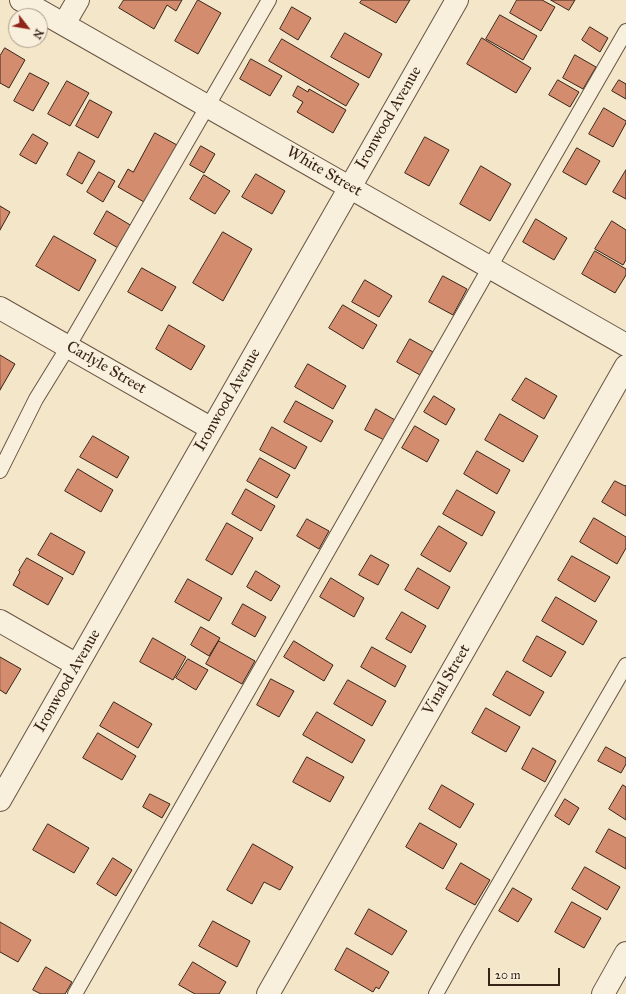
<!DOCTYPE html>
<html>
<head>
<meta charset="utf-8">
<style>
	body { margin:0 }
	#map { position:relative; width:626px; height:994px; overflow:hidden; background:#f4e6c9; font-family:"IM FELL Great Primer",serif }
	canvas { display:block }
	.north { position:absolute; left:8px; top:8px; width:40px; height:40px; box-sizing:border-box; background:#f8efdc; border:1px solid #ab9e8d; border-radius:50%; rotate:121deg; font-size:11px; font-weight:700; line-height:16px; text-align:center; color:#382416 }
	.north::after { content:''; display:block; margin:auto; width:14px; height:18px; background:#8f2418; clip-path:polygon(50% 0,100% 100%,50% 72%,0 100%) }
	.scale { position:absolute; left:488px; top:968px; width:72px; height:18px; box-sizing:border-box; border:2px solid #382416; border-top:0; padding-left:5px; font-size:12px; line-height:14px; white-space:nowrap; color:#382416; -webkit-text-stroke:3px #f8efdc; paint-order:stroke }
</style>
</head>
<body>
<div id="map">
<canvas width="626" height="994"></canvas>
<div class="north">N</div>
<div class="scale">20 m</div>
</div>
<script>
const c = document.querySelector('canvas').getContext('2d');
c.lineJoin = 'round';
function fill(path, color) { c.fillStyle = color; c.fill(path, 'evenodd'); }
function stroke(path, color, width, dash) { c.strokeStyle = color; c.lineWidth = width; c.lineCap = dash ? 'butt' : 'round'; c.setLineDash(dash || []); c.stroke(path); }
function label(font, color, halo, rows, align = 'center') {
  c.font = font + ' "IM FELL Great Primer",serif'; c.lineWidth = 3; c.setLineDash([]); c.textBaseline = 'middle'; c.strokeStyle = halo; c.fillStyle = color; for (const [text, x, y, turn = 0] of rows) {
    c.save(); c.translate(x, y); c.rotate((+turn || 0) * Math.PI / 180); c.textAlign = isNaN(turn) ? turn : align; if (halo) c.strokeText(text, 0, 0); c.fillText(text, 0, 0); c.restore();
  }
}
const building = new Path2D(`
	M124 0H182L176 11 167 5 154 29 119 8Z
	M198 0 221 13 198 54 175 41Z
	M362 0H410L396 23 360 3Z
	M517 0H542L555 7 541 31 510 13Z
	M551 0H575L569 10Z
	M292 7 311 18 298 40 280 29Z
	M500 15 537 36 523 60 486 39Z
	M590 27 608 38 600 52 582 40Z
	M345 33 382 54 369 78 331 57Z
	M482 38 531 68 516 93 467 64Z
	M282 39 359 84 346 106 269 61Z
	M5 48 25 60 9 88 0 83V56Z
	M575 55 596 67 583 89 563 78Z
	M251 59 282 76 270 96 240 79Z
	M30 73 49 83 33 111 14 101Z
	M558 80 579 92 570 107 549 95Z
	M619 80 626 84V99L612 91Z
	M67 81 89 93 70 126 48 114Z
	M298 86 308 92 309 89 346 110 333 133 297 112 303 102 293 96Z
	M90 100 112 112 98 138 76 126Z
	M604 108 626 121V123L613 147 589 134Z
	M155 133 177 145 144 202 118 187 128 169 133 172Z
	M33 134 48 143 36 164 20 155Z
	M425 137 449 150 429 186 405 173Z
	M201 146 215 154 204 173 190 165Z
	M577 148 600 161 586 185 563 172Z
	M79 152 95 161 82 184 67 175Z
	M481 166 511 184 490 221 460 204Z
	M626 170V199L613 192Z
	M99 172 115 181 103 202 87 192Z
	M256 174 285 191 272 214 242 197Z
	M204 175 230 191 215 214 190 199Z
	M0 206 10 212 0 230Z
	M107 211 132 226 118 248 94 234Z
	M536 219 567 238 554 260 523 242Z
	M612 221 626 230V260L623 265 595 249Z
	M223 232 252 249 223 301 193 283Z
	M54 236 96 260 79 291 36 266Z
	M595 251 626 269V275L615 293 582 274Z
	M142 268 176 287 162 311 128 292Z
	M443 276 467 289 453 315 429 302Z
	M365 280 392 296 379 317 352 302Z
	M343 305 377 325 363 349 329 328Z
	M169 325 205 346 191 370 156 349Z
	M410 339 433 352 420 375 397 362Z
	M0 355 15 364 0 390Z
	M308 364 346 386 333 409 295 387Z
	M526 378 557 396 544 419 512 400Z
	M434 396 455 409 446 425 424 412Z
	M296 401 333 421 321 442 284 422Z
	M376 409 395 420 384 440 365 430Z
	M500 414 538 436 523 462 485 440Z
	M415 426 439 440 427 462 402 448Z
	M272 427 307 447 295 469 260 450Z
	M93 436 129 457 117 478 80 457Z
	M477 451 510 470 497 494 464 474Z
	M260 458 290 475 277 498 247 481Z
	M78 469 113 490 101 512 65 491Z
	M615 481 625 486 626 485V516L602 502Z
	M246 489 275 506 261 531 232 514Z
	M457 490 495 512 482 536 443 514Z
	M594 518 626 537V548L617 564 580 542Z
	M307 519 329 531 319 549 297 536Z
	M227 523 253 538 232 575 206 560Z
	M439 526 467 543 450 572 421 555Z
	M51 533 85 552 73 575 38 555Z
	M371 555 389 565 378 585 359 575Z
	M572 556 610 577 595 602 558 580Z
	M27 558 63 578 48 605 13 585 20 572 19 571Z
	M418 568 450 587 438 609 405 590Z
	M256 571 280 586 271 601 247 587Z
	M331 578 364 598 354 617 320 597Z
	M188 579 222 598 209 621 175 602Z
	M556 597 597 621 583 645 542 621Z
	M243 604 266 617 255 637 232 624Z
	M402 612 426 626 411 653 386 639Z
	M201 627 220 638 209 656 191 645Z
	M537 636 566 652 551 677 523 661Z
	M153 638 186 657 173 680 140 662Z
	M219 641 255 661 242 684 206 664Z
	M294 641 333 665 324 681 284 657Z
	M372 647 406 666 395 687 361 667Z
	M0 657 21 669 6 694 0 690Z
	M188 659 208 670 196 690 176 678Z
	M507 671 544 692 530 716 493 695Z
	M271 679 294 691 279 717 257 705Z
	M348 680 386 701 372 726 334 704Z
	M114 702 152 724 138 748 100 726Z
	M486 708 520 727 506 752 472 733Z
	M317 712 365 740 352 763 303 735Z
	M98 733 136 756 122 780 83 758Z
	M606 747 626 758V764L621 773 598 761Z
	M533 748 556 761 545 782 522 769Z
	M307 757 344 777 330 802 293 782Z
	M442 785 474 804 460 828 429 809Z
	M623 785 626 787V820L609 809Z
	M150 794 170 804 162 818 143 807Z
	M565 799 579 808 569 825 555 816Z
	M420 823 457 844 443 869 406 847Z
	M48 824 89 848 74 873 33 850Z
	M609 829 626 838V869L596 852Z
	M253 844 293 867 280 890 264 882 252 904 227 890Z
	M113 858 132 870 116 896 97 884Z
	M461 863 490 880 475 905 446 889Z
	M585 867 620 887 607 910 572 889Z
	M513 888 532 899 518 922 499 911Z
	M572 902 601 918 584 948 555 932Z
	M369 909 407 931 392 955 355 934Z
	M213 921 250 941 237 967 199 946Z
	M0 922 31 940 18 962 0 952Z
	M347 948 389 972 379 989 376 987 373 992 335 970Z
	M193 962 226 982 219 994H195L179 985Z
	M46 967 72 982 65 994H41L33 990Z`);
const service = new Path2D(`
	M0 471 36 399 68 347 269 0
	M75 994 490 267 626 31
	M436 994 465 942 626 665`);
const minor = new Path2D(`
	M21 0 626 345
	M64 24 78 0
	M0 308 212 429
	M0 621 77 665
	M0 800 457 0
	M268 994 626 366
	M603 994 626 953`);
const streetNames = [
	["Ironwood Avenue",389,118,-60],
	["White Street",324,172,30],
	["Carlyle Street",106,368,30],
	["Ironwood Avenue",228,400,-60],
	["Vinal Street",447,680,-60],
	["Ironwood Avenue",68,681,-60]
];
fill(building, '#d48c6f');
stroke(building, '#382416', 1);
stroke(service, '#675443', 16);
stroke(minor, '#675443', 24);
stroke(service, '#f8efdc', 14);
stroke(minor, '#f8efdc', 22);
label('16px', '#382416', '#f8efdc', streetNames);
</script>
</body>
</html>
